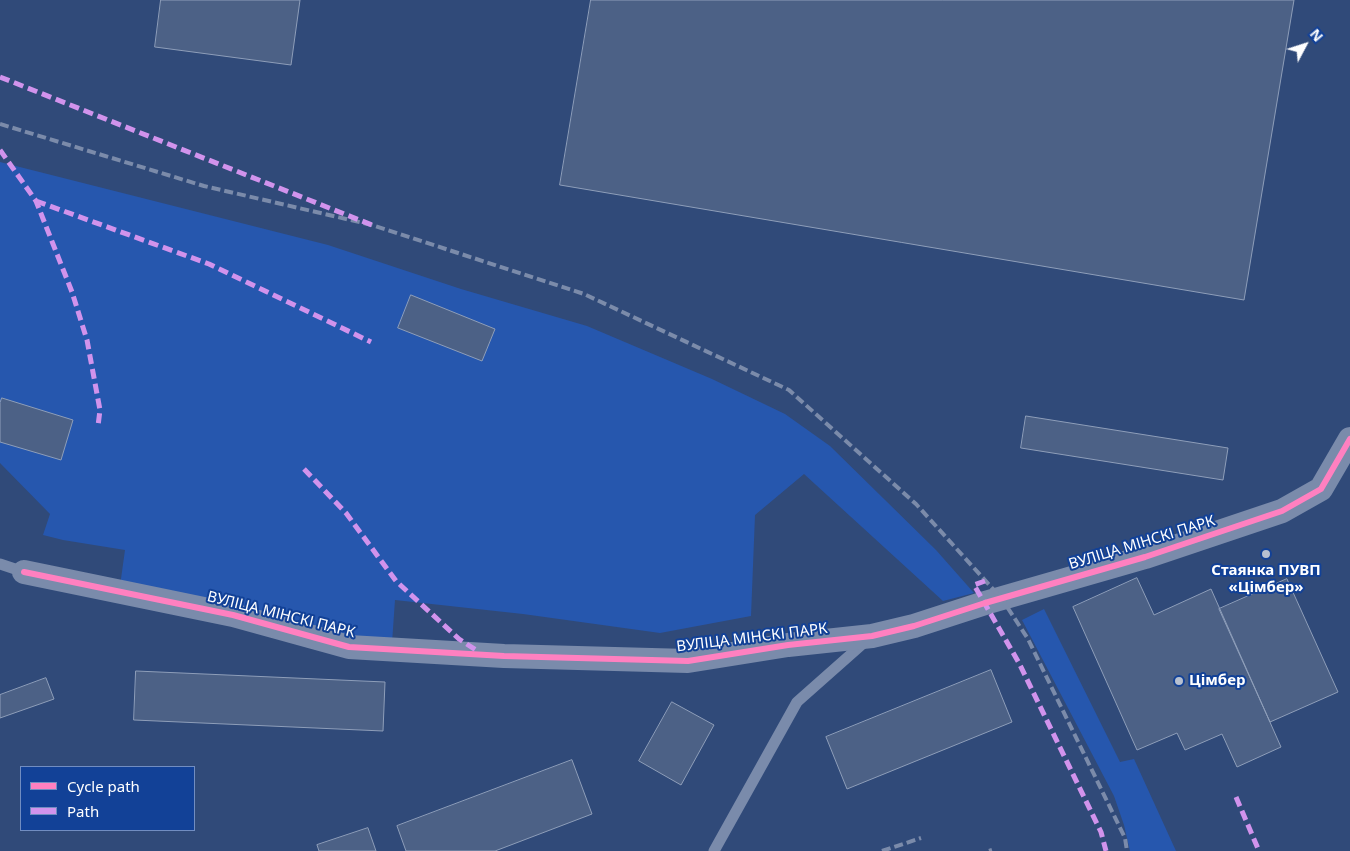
<!DOCTYPE html>
<html>
<head>
<meta charset="utf-8">
<style>
	body { margin:0 }
	#map { position:relative; width:1350px; height:851px; overflow:hidden; background:#304a79; font-family:"Noto Sans",sans-serif }
	canvas { display:block }
	.legend { position:absolute; left:20px; top:766px; width:175px; height:65px; box-sizing:border-box; background:#124197; border:1px solid #718dc1; margin:0; padding:6px 9px; list-style:none; font-size:15px; color:#fff }
	.legend li { display:flex; align-items:center; gap:10px; height:25px }
	.legend b { width:25px; border:1px solid #718dc1 }
	.north { position:absolute; left:1280px; top:20px; width:50px; height:50px; -webkit-text-stroke:4px #124197; paint-order:stroke; rotate:50deg; font-size:14px; font-weight:700; line-height:20px; text-align:center; color:#fff }
	.north::after { content:''; display:block; margin:auto; width:18px; height:22px; background:#fff; clip-path:polygon(50% 0,100% 100%,50% 72%,0 100%) }
</style>
</head>
<body>
<div id="map">
<canvas width="1350" height="851"></canvas>
<ul class="legend">
<li><b style="height:6px;background:#ff80c0"></b>Cycle path</li>
<li><b style="height:6px;background:#d193ec"></b>Path</li>
</ul>
<div class="north">N</div>
</div>
<script>
const c = document.querySelector('canvas').getContext('2d');
c.lineJoin = 'round';
function fill(path, color) { c.fillStyle = color; c.fill(path, 'evenodd'); }
function stroke(path, color, width, dash) { c.strokeStyle = color; c.lineWidth = width; c.lineCap = dash ? 'butt' : 'round'; c.setLineDash(dash || []); c.stroke(path); }
function label(font, color, halo, rows, align = 'center') {
  c.font = font + ' "Noto Sans",sans-serif'; c.lineWidth = 4; c.setLineDash([]); c.textBaseline = 'middle'; c.strokeStyle = halo; c.fillStyle = color; for (const [text, x, y, turn = 0] of rows) {
    c.save(); c.translate(x, y); c.rotate((+turn || 0) * Math.PI / 180); c.textAlign = isNaN(turn) ? turn : align; if (halo) c.strokeText(text, 0, 0); c.fillText(text, 0, 0); c.restore();
  }
}
const green = new Path2D(`
	M0 162 328 245 461 289 587 326 712 379 785 414 830 446 936 550 974 593 943 601 804 474 755 515 751 616 660 633 523 614 395 600 392 643 304 626 120 586 125 550 63 540 43 535 50 514 0 463Z
	M1044 609 1120 762 1134 759 1176 851H1130L1124 825 1114 796 1022 620Z`);
const building = new Path2D(`
	M161 0H300L291 65 155 47Z
	M591 0H1294L1244 300 560 185Z
	M411 295 495 329 482 361 398 328Z
	M2 398 73 420 61 460 0 442V403Z
	M1026 416 1228 448 1223 480 1021 448Z
	M1137 578 1154 615 1211 589 1281 747 1237 767 1222 734 1185 750 1177 733 1137 750 1073 607Z
	M1287 579 1338 692 1270 722 1219 609Z
	M991 670 1012 722 847 789 826 737Z
	M136 671 385 682 383 731 134 720Z
	M46 678 54 699 0 718V695Z
	M672 702 714 725 681 785 639 761Z
	M572 760 592 814 495 851H406L397 826Z
	M368 828 376 851H319L317 845Z`);
const lane = new Path2D(`
	M0 564 24 572
	M714 851 797 702 867 640`);
const street = new Path2D(`
	M24 572 233 615 349 647 504 656 688 661 788 645 872 636 914 626 985 603 1145 557 1282 511 1321 489 1350 439`);
const rail = new Path2D(`
	M0 124 204 186 372 225 584 294 789 390 916 504 1002 599 1028 639 1125 838 1127 851
	M882 851 921 838
	M989 851 992 850`);
const quiet = new Path2D(`
	M0 77 372 225
	M0 150 36 201 72 292 87 340 100 410 98 426
	M36 201 209 264 371 342
	M304 469 346 513 396 581 459 639 479 652
	M985 581 974 585 1019 663 1101 832 1106 851
	M1236 797 1259 851`);
const cycleway = new Path2D(`
	M24 572 233 615 349 647 504 656 688 661 788 645 872 636 914 626 985 603 1145 557 1282 511 1321 489 1350 439`);
const markers = [
	[1266,554,5,"#b7c0d0"],
	[1179,681,5,"#b7c0d0"]
];
const streetNames = [
	["ВУЛІЦА МІНСКІ ПАРК",1142,543,-17],
	["ВУЛІЦА МІНСКІ ПАРК",281,615,14],
	["ВУЛІЦА МІНСКІ ПАРК",752,638,-7]
];
const poiNames = [
	["Стаянка ПУВП",1266,571],
	["«Цімбер»",1266,588],
	["Цімбер",1189,681,"left"]
];
fill(green, '#2657ae');
fill(building, '#4c6186');
stroke(building, '#8e9eb9', 1);
stroke(lane, '#7a8bab', 11);
stroke(street, '#7a8bab', 24);
stroke(rail, '#7b8baa', 4, [9, 4]);
stroke(quiet, '#d193ec', 5, [10, 5]);
stroke(cycleway, '#ff80c0', 6);
for (const [x, y, r, color] of markers) { const dot = new Path2D(); dot.arc(x, y, r, 0, 2 * Math.PI); c.fillStyle = color; c.fill(dot); stroke(dot, '#124197', 2); }
label('15px', '#fff', '#124197', streetNames);
label('bold 15px', '#fff', '#124197', poiNames);
</script>
</body>
</html>
